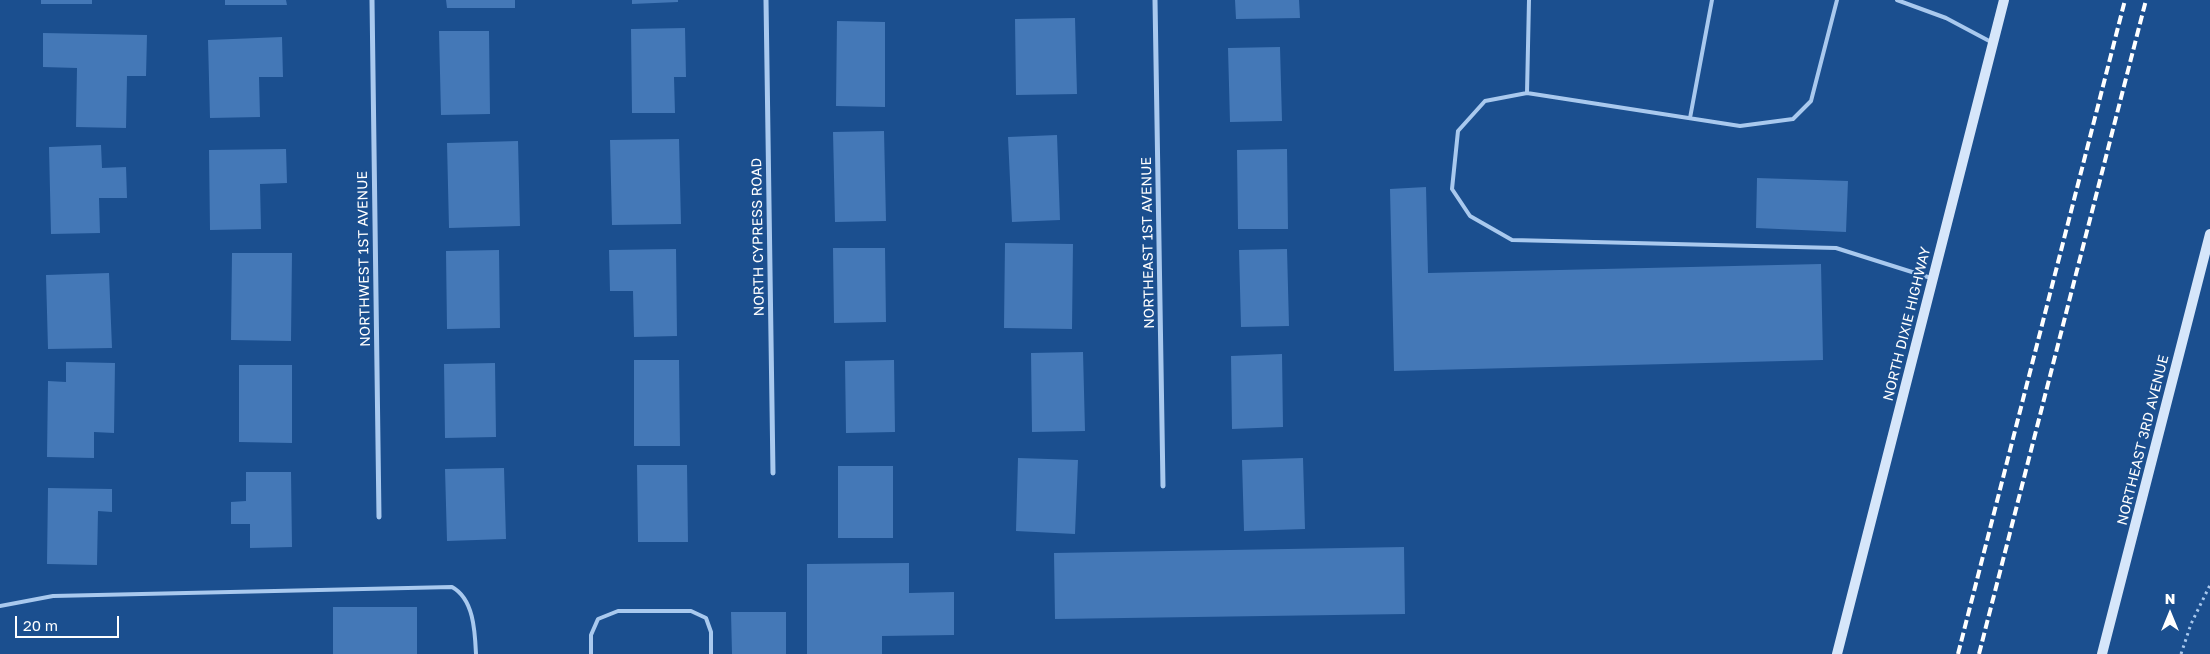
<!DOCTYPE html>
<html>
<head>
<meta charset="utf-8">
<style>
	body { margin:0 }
	#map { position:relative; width:2210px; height:654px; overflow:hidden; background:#1b4f8f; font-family:"Golos Text",sans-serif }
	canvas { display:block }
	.north { position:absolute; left:2145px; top:589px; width:50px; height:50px; -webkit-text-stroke:4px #1b4f8f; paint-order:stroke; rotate:0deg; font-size:14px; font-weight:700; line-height:20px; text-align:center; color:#fff }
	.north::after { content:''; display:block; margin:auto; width:18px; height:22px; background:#fff; clip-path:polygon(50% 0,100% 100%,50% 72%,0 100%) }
	.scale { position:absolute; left:15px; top:616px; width:104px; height:22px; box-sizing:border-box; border:2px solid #fff; border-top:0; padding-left:6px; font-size:15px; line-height:18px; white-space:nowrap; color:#fff; -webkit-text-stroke:4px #1b4f8f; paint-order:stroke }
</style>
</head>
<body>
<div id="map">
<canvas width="2210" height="654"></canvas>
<div class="north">N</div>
<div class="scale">20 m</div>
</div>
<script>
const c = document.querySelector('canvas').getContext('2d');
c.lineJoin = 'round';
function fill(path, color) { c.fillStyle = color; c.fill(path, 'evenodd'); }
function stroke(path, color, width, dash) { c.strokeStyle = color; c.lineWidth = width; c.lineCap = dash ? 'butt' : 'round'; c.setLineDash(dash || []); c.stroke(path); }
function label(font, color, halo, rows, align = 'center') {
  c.font = font + ' "Golos Text",sans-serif'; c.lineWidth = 4; c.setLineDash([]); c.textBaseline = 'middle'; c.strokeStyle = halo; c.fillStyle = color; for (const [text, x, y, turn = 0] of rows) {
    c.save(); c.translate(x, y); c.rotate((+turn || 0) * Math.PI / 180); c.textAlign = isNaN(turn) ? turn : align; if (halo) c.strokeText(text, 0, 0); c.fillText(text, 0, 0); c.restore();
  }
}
const building = new Path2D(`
	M41 0H92V4H41Z
	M225 0H286L287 5H225Z
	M446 0H515V8H447Z
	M632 0H678V2L632 4Z
	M1235 0H1299L1300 18 1236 19Z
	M1075 18 1077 94 1016 95 1015 19Z
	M837 21 885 22V107L836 106Z
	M685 28 686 77H674L675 113H632L631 29Z
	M439 31H489L490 114 441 115Z
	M43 33 147 35 146 76H127L126 128 76 127 77 68 43 67Z
	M282 37 283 77H259L260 117 210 118 208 40Z
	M1280 47 1282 121 1230 122 1228 48Z
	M884 131 886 221 835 222 833 132Z
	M1057 135 1060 220 1012 222 1008 137Z
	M679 139 681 224 612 225 610 140Z
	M518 141 520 226 449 228 447 143Z
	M101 145 102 168 126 167 127 198H99L100 233 51 234 49 147Z
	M286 149 287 183 260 184 261 229 210 230 209 150Z
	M1287 149 1288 229H1238L1237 150Z
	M1757 178 1848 181 1846 232 1756 228Z
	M1426 187 1428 273 1821 264 1823 360 1394 371 1390 189Z
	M1005 243 1073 244 1072 329 1004 328Z
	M833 248H885L886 322 834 323Z
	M676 249 677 336 634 337 633 291H610L609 250Z
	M1287 249 1289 326 1241 327 1239 250Z
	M499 250 500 328 447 329 446 251Z
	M232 253H292L291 341 231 340Z
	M109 273 112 348 48 349 46 275Z
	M1083 352 1085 431 1032 432 1031 353Z
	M1282 354 1283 427 1232 429 1231 356Z
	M634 360H679L680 446H634Z
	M894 360 895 432 846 433 845 361Z
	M66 362 115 363 114 433 94 432V458L47 457 48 381 66 382Z
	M495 363 496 437 445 438 444 364Z
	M239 365H292V443L239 442Z
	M1018 458 1078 460 1075 534 1016 531Z
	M1303 458 1305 529 1244 531 1242 460Z
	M637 465H687L688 542H638Z
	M838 466H893V538H838Z
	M504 468 506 539 447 541 445 469Z
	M246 472H291L292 547 250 548V524H231V502L246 501Z
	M48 488 112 489V512L98 511 97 565 47 564Z
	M1404 547 1405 614 1055 619 1054 553Z
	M909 563V593L954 592V635L882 636V654H807V564Z
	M333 607H417V654H333Z
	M731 612H786V654H732Z`);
const path = new Path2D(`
	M2181 654 2191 624 2210 585`);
const lane = new Path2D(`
	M1837 0 1811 101 1793 119 1740 126 1527 93 1485 101 1458 131 1452 189 1470 216 1512 240 1836 248 1931 278
	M1897 0 1946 18 1993 43
	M1527 93 1529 0
	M1690 118 1712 0
	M0 606 53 596 452 587C474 599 475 632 476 654
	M591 654V635L598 619 618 611H691L706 618 711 632V654`);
const street = new Path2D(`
	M372 0 379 517
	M766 0 773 473
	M1155 0 1163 486`);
const secondary = new Path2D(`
	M1837 654 2004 0
	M2102 654 2210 234`);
const rail = new Path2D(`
	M1958 654 2125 0
	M1979 654 2146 0`);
const streetNames = [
	["NORTH CYPRESS ROAD",758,237,-91],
	["NORTHEAST 1ST AVENUE",1148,243,-91],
	["NORTHWEST 1ST AVENUE",364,259,-91],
	["NORTH DIXIE HIGHWAY",1907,324,-76],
	["NORTHEAST 3RD AVENUE",2143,440,-76]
];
fill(building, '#4478b7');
stroke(path, '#a9c9ee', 3, [2.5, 4]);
stroke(lane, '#a9c9ee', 4);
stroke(street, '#a9c9ee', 5);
stroke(secondary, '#d6e6fa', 10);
stroke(rail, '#fff', 4, [9, 4]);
label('14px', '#fff', '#1b4f8f', streetNames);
</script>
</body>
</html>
